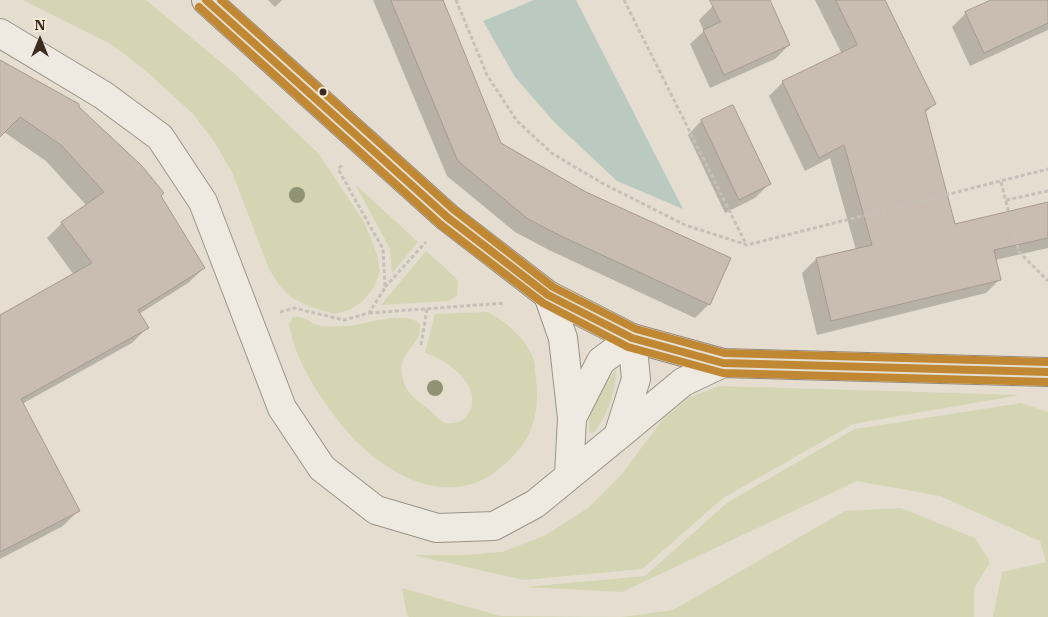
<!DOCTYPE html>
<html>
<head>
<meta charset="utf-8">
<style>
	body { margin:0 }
	#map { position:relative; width:1048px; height:617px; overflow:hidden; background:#e5ded0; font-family:"IBM Plex Serif",serif }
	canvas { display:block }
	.north { position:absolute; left:15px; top:15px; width:50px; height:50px; -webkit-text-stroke:4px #f5ebd7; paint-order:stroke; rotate:0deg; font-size:14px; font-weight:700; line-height:20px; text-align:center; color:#3a2c20 }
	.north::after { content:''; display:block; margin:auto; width:18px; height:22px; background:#3a2c20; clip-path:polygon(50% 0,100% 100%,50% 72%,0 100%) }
</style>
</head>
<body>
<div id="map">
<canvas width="1048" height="617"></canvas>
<div class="north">N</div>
</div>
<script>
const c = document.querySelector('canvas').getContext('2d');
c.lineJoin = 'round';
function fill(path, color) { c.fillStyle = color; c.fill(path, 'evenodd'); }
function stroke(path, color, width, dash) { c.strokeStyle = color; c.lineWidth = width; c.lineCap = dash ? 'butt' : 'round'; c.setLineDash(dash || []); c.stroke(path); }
const green = new Path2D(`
	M23 0H146L235 74 319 154 364 222 377 254 380 272 374 287 363 301 349 310 334 314 311 307 292 298 279 285 269 269 232 172 215 143 194 115 145 70 111 44Z
	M355 184 418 242 392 273 390 249Z
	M426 251 455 277 458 281 457 296 449 301 381 305Z
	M488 312C507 322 526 339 534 360 535 366 535 373 536 379 540 412 533 438 508 461 501 467 493 475 484 479 431 505 372 464 340 423 318 394 295 361 289 324L293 317C305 315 310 324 321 326 330 327 340 326 349 326 368 324 405 310 420 324 422 347 398 349 402 375 405 392 413 397 426 407 431 411 437 418 443 422 447 424 454 423 458 422 466 419 470 413 472 405 477 381 444 358 425 353L435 314Z
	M616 369C615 396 609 409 595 432L590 433C584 415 605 384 616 369Z
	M719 386 1020 395 853 424 723 498 642 569 524 580 413 555H463L502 552 546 535 588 508 621 475 663 419 688 398Z
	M1021 403 1048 412V617H993L1002 572 1046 562 1040 541 940 496 857 481 622 592 525 587 645 576 728 502 855 429Z
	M901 508 975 538 990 562 974 589V617H409L407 615 402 588 500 616 622 617 673 610 845 511Z`);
const water = new Path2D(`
	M534 0H576L683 209 617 181 554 122 515 77 483 21Z`);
const shadow = new Path2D(`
	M268 0H282L275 7Z
	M373 0H442L500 144 585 193 729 258 709 304 695 318 549 250 515 232 447 176Z
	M725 0H745L789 45 775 59 710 88 690 44 704 31 699 20 713 6Z
	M815 0H883L934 104 924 114 955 226 1048 204V248L995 260 1000 279 986 293 817 335 802 273 816 259 856 250 830 158 805 171 769 96 783 82 842 54Z
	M993 0H1048V30L970 66 952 27 966 13Z
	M0 62 78 107 160 196 204 268 188 283 139 314 147 328 132 343 22 404 79 510 63 526 0 559V316L74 275 47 238 62 223 87 206 46 161 4 132 0 136Z
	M732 107 769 184 755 198 725 213 688 135 701 121Z`);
const building = new Path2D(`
	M391 0H443L501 143 586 192 731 258 710 305 563 237 528 219 458 161Z
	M710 0H770L790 45 724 75 703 30 720 22Z
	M836 0H885L936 104 925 110 955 224 1048 202V238L994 250 1001 280 831 321 816 258 872 245 844 145 819 158 782 81 857 45Z
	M991 0H1048V23L984 53 965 12Z
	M0 60 79 104V107L142 166 164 193 161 196 205 268 138 310 149 328 21 399 80 511 0 552V315L92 263 61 222 104 192 61 145 20 117 0 137Z
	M733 105 771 184 739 200 701 120Z`);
const path = new Path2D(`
	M456 0 487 75 517 121 553 154 602 183 685 225 747 245 1048 169
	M624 0 746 244
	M1001 182 1019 252 1048 281
	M1006 200 1048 191
	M385 287 426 242
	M280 312 294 308 344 320 369 313 385 288 383 249 338 169 342 165
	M369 313 505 303
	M421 345 427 309`);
const secondary = new Path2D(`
	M0 33 103 95 160 137 203 202 282 408 322 468 376 510 437 528 494 526 535 504 618 436 636 379 632 338
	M548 295 563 338 572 418
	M618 436 683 382 723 363
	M569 475 572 418 601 361 632 338`);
const primary = new Path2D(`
	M206 0 447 217 548 295 632 338 723 363 1048 372`);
const bus1 = new Path2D(`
	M206 0 447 217 548 295 632 338 723 363 1048 372`);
const bus2 = new Path2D(`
	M199 7 441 225 543 303 628 347 723 373 1048 382`);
const bus3 = new Path2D(`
	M221 0 453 209 553 287 636 329 724 353 1048 362`);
const trees = [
	[297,195],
	[435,388]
];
const markers = [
	[323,92,4.5,"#3a2c20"]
];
fill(green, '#d5d4b3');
fill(water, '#bacac0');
fill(shadow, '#0003');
fill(building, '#c9bdb1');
stroke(building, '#a69a8f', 1);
stroke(secondary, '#9a9388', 30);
stroke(primary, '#90897f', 30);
stroke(path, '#c6c0b8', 3, [4, 2.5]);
stroke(secondary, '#eee9e1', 28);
stroke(primary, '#e4dfd3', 28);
stroke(bus1, '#c18833', 8);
stroke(bus2, '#c18833', 8);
stroke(bus3, '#c18833', 8);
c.fillStyle = '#909373';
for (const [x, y] of trees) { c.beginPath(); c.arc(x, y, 8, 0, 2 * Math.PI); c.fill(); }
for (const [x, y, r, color] of markers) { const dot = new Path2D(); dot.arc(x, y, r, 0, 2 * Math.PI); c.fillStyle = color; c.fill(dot); stroke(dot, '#f5ebd7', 2); }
</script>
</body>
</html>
